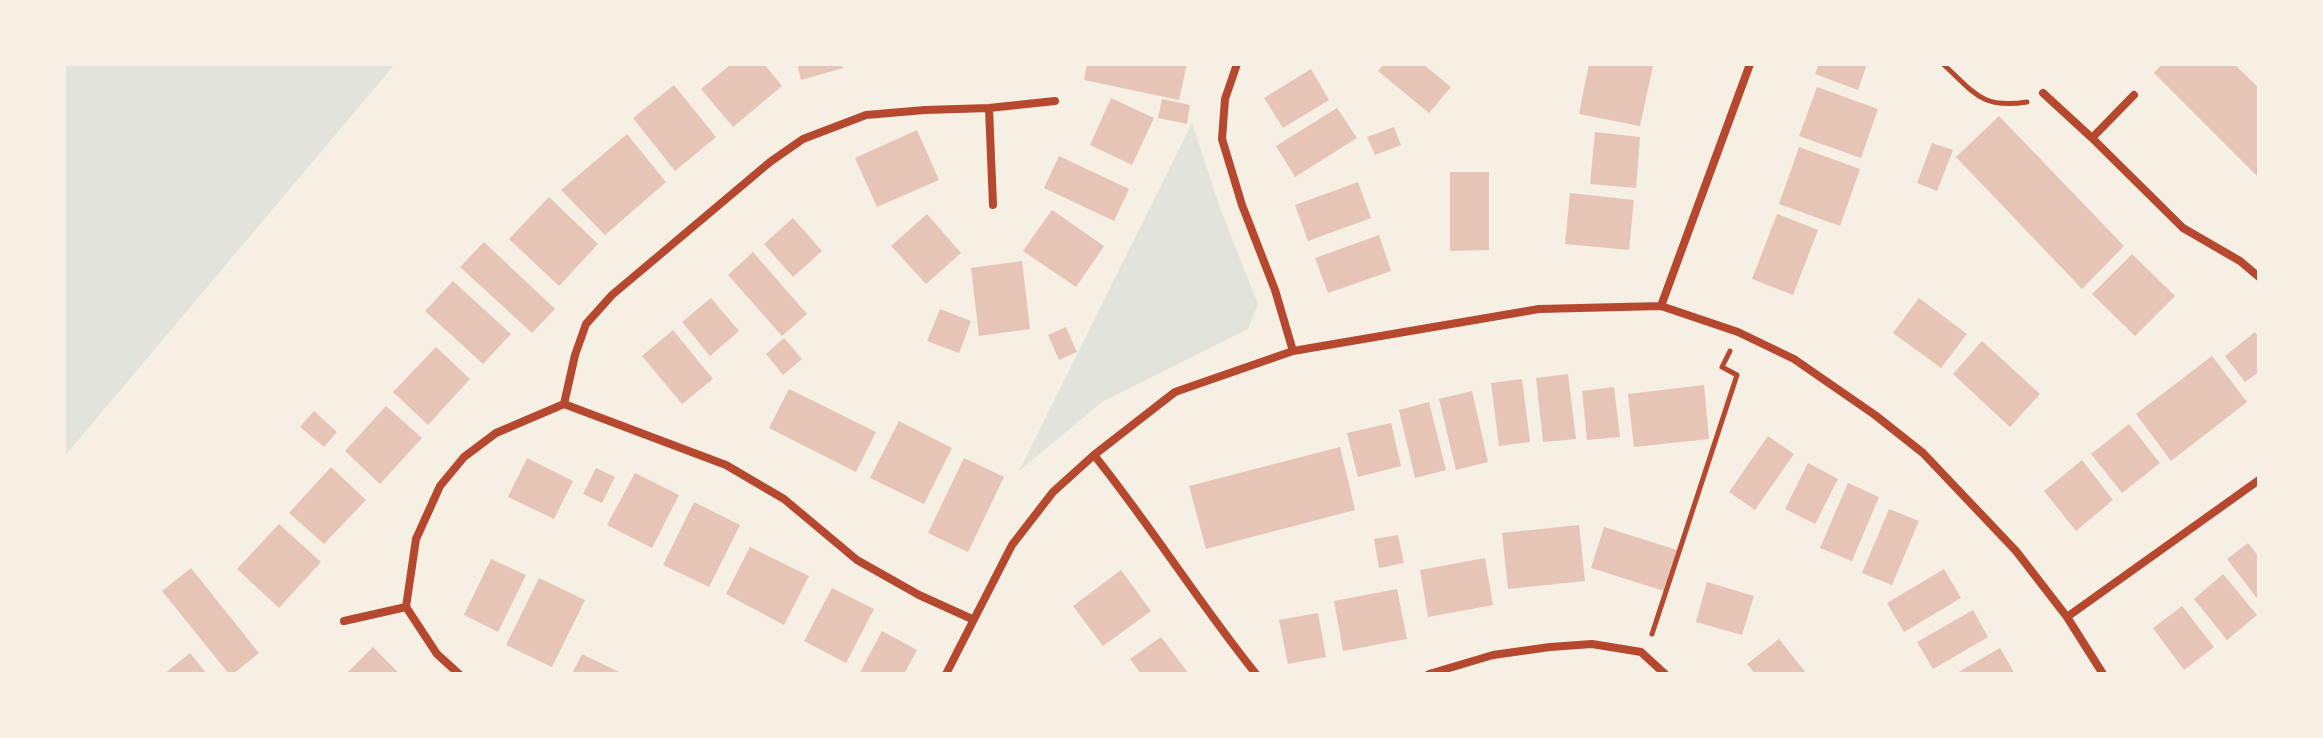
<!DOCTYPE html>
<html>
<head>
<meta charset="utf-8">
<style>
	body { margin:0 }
	#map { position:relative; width:2323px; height:738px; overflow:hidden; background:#f6efe4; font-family:"PT Sans Narrow",sans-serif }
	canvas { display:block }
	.frame { position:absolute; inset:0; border:66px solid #f6efe4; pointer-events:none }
</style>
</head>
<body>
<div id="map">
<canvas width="2323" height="738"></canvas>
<div class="frame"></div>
</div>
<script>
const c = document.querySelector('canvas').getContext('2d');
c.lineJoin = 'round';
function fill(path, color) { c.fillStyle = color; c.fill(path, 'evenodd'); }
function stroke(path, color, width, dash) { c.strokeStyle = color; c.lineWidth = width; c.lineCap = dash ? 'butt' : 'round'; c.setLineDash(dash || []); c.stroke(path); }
const green = new Path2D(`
	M64 64H395L64 457Z
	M1192 123 1220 208 1258 304 1248 329 1102 402 1019 471Z`);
const building = new Path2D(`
	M731 64H764L782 86 733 127 701 89Z
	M797 64H841L843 68 801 80Z
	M1087 64H1187L1179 100 1084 80Z
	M1384 64H1423L1451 87 1429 113 1378 71Z
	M1589 64 1653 66 1640 126 1579 114Z
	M1819 64H1867L1858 90 1815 74Z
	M2162 64H2234L2259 88V178L2154 73Z
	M1311 69 1329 100 1283 128 1264 98Z
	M674 85 716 137 675 171 633 118Z
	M1817 87 1878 109 1861 158 1799 136Z
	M1111 98 1154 118 1132 165 1090 145Z
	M1162 99 1190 105 1187 124 1158 118Z
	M1337 108 1357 138 1295 177 1276 146Z
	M1999 116 2124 246 2082 289 1956 157Z
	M1394 127 1401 145 1375 155 1367 137Z
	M917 130 939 180 877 207 855 158Z
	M1595 132 1640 137 1636 188 1590 184Z
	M627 134 666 182 605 235 561 190Z
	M1932 143 1953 150 1937 191 1917 183Z
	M1799 147 1860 169 1840 226 1779 204Z
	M1059 156 1129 189 1114 221 1044 188Z
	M1450 172H1489V250L1450 251Z
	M1358 182 1371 218 1308 241 1295 205Z
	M1570 193 1634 200 1629 250 1565 244Z
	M549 197 598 244 559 286 509 239Z
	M1052 210 1104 246 1076 287 1023 251Z
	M927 214 961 253 926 284 891 246Z
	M1777 214 1818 230 1793 295 1752 279Z
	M793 218 822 251 793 277 764 244Z
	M1379 235 1391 271 1328 293 1315 258Z
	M484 242 555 309 532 333 460 267Z
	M753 252 807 314 782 336 728 275Z
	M2132 254 2175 296 2135 336 2092 294Z
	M1022 261 1030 329 979 336 971 268Z
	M453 281 511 334 483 364 425 311Z
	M711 298 739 331 710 356 682 322Z
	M1919 298 1967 334 1941 368 1893 333Z
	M940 309 971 321 959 353 927 341Z
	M1066 327 1077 352 1059 360 1048 335Z
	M673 330 713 379 682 404 642 356Z
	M2255 332 2259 338V372L2245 382 2225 356Z
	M784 338 802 359 783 375 766 354Z
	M1982 341 2040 394 2010 427 1953 374Z
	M436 347 470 379 428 425 393 392Z
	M2212 356 2247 402 2171 461 2136 414Z
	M1568 374 1576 439 1543 442 1536 378Z
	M1522 379 1530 442 1499 446 1491 383Z
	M1704 385 1709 439 1634 447 1628 394Z
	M1614 387 1620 437 1587 440 1582 391Z
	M789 389 876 432 856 472 769 428Z
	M1472 391 1488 462 1456 470 1439 399Z
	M1429 402 1446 470 1415 478 1399 410Z
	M386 406 422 438 380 484 345 451Z
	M314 411 337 432 324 447 300 427Z
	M899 421 952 448 924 504 870 478Z
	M1391 423 1401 466 1358 477 1347 433Z
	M2129 424 2160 463 2122 493 2091 454Z
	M1768 436 1794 454 1755 510 1729 492Z
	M1340 447 1355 510 1206 549 1189 486Z
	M527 458 573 481 554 519 508 497Z
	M964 458 1004 477 968 552 928 533Z
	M2082 460 2113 500 2076 531 2044 491Z
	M1808 463 1838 479 1815 524 1785 509Z
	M331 467 366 500 324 544 289 513Z
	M596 468 615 477 602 503 583 494Z
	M635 473 679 495 652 548 607 525Z
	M1848 483 1879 497 1852 561 1820 548Z
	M694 502 740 525 709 587 663 565Z
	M1889 509 1919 521 1892 585 1862 573Z
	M279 524 321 562 279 608 237 569Z
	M1579 525 1585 581 1508 589 1502 533Z
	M1604 527 1677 550 1664 591 1591 568Z
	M1398 535 1404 563 1379 568 1374 539Z
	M2248 543 2259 557V601L2227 559Z
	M750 547 809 576 784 625 726 594Z
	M1485 558 1493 605 1428 617 1420 570Z
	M491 559 526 575 498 632 464 615Z
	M191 568 259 653 233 674H229L162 591Z
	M1944 569 1961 598 1904 632 1887 603Z
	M1121 570 1151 611 1103 646 1073 606Z
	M2223 574 2257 615 2227 640 2194 599Z
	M539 578 585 600 552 667 506 645Z
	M1707 582 1754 596 1742 635 1696 622Z
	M832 588 874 609 846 663 804 641Z
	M1397 589 1407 639 1343 651 1334 601Z
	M2182 606 2214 647 2184 670 2153 628Z
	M1973 610 1988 637 1933 669 1917 642Z
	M1318 613 1326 657 1288 664 1279 620Z
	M882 631 917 650 904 674H859Z
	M1161 637 1189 674H1141L1130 659Z
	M1779 639 1807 674H1755L1747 664Z
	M373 647 400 674H346Z
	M2000 648 2015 674H1955Z
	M190 653 207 674H164Z
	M582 654 623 674H572Z`);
const path = new Path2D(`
	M1943 64C1975 93 1981 109 2027 102
	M1652 634 1737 375 1722 367 1730 351`);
const minor = new Path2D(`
	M1237 64 1225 99 1222 139 1242 205 1275 290 1293 351
	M2043 93 2092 138 2183 228 2240 261 2259 277
	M989 108 993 205
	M2092 138 2134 95
	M1661 306 1750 64
	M564 404 575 355 586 324 612 295 770 162 803 139 866 115 925 110 989 108 1055 101
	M1094 455C1151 526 1199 603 1256 674
	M2067 617 2259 480
	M344 621 406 607
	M459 674 437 654 406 607 416 539 440 486 464 457 496 433 564 404 726 465 784 499 857 560 919 595 972 619
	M946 674 1012 545 1053 492 1094 455 1175 392 1293 351 1539 309 1661 306 1738 332 1794 359 1875 415 1923 453 2016 551 2067 617 2103 674
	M1429 674 1493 655 1550 647 1592 644 1641 652 1665 674`);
fill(green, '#e2e4dc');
fill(building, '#e6c5b7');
stroke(path, '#b5482f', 5);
stroke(minor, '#b5482f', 8);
</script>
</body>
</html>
